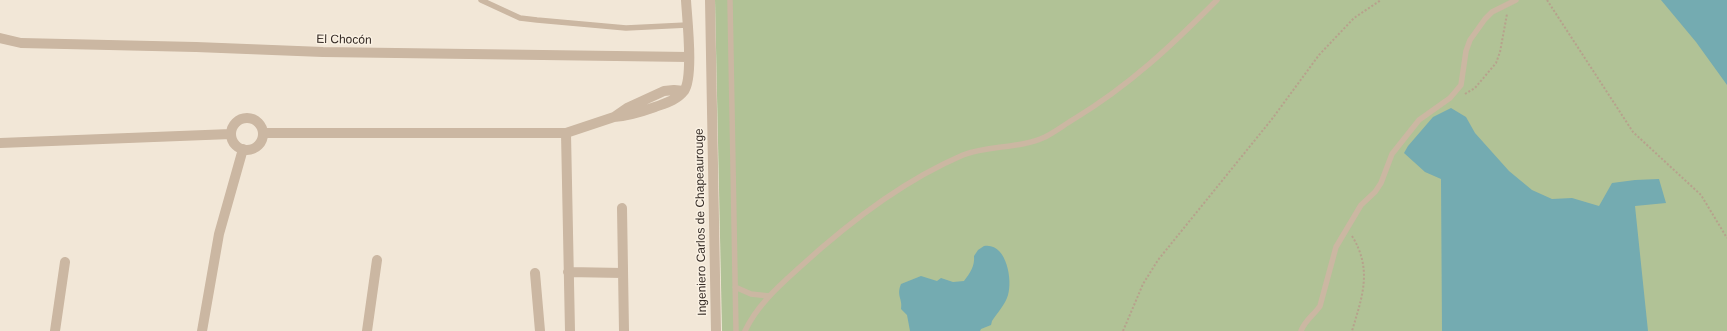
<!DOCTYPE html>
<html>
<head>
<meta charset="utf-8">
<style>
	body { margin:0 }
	canvas { display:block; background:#f2e7d7 }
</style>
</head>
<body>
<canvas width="1727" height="331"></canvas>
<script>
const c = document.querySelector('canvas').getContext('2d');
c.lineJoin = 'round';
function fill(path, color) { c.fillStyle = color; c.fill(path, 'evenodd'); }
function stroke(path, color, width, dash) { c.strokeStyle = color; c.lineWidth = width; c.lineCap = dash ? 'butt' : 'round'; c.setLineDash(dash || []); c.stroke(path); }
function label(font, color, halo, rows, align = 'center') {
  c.font = font + ' Arial,sans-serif'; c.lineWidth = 3; c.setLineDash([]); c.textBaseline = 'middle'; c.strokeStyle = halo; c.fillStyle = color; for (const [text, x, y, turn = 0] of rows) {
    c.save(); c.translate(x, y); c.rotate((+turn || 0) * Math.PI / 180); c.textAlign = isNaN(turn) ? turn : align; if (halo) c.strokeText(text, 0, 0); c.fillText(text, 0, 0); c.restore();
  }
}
const green = new Path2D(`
	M715 0H1727V331H722Z`);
const water = new Path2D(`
	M1661 0H1727V85L1696 42Z
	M1451 108 1466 117 1475 133 1509 171 1532 190 1552 199 1572 198 1599 206 1612 183 1635 180 1659 179 1666 203 1635 206 1648 331H1442L1441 179 1425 172 1404 153 1408 146 1433 117Z
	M984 246C1006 242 1013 279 1008 295 1005 305 997 313 992 321L991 325 981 329 980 331H910L907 315 901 309C903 299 896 296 901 284L921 276 937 281 941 278 953 282 964 281C970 273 975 266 974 256L978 250Z`);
const path = new Path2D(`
	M1547 0 1633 132 1701 195 1727 238
	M1465 94 1475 88 1496 63 1500 52 1507 14
	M1352 236C1373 270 1362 297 1352 331
	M1123 331 1143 284 1158 260 1272 119 1319 55 1354 18 1381 0`);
const service = new Path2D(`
	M481 0 520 18 537 20 626 28 687 25
	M730 0 736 331
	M735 287 751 294 769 296
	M745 331C757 305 779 286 800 267 848 223 902 181 963 155 989 145 1019 149 1045 137 1055 132 1064 125 1074 119 1130 85 1171 46 1217 0
	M1301 331C1305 320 1314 315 1320 306L1336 247 1361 205 1375 192 1381 183 1392 154 1419 120 1450 98 1461 85 1466 51 1470 40 1485 19 1492 12 1516 0`);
const minor = new Path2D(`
	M0 38 21 43 196 47 323 52 689 57
	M614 117C629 116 641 112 655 107 666 103 677 100 684 91 694 77 687 19 686 0
	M231 134a16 16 0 1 1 32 0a16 16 0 1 1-32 0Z
	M263 133H566L614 117 627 108 664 91 674 90 684 91
	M566 133 570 331
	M0 143 231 134
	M622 208 624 331
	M568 272 623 273
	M535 273 540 331
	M55 331 65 262
	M202 331 219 234 243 149
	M367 331 377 260`);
const tertiary = new Path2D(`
	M710 0 716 331`);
const streetNames = [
	["El Chocón",344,40,1],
	["Ingeniero Carlos de Chapeaurouge",701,222,-91]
];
fill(green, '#b1c296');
fill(water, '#74abb1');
stroke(path, '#b7a18c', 2, [2, 2]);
stroke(service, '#cbb7a2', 5.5);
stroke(minor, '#cbb7a2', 10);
stroke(tertiary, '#cbb7a2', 10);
label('12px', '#352b25', '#faf1e3', streetNames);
</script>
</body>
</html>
